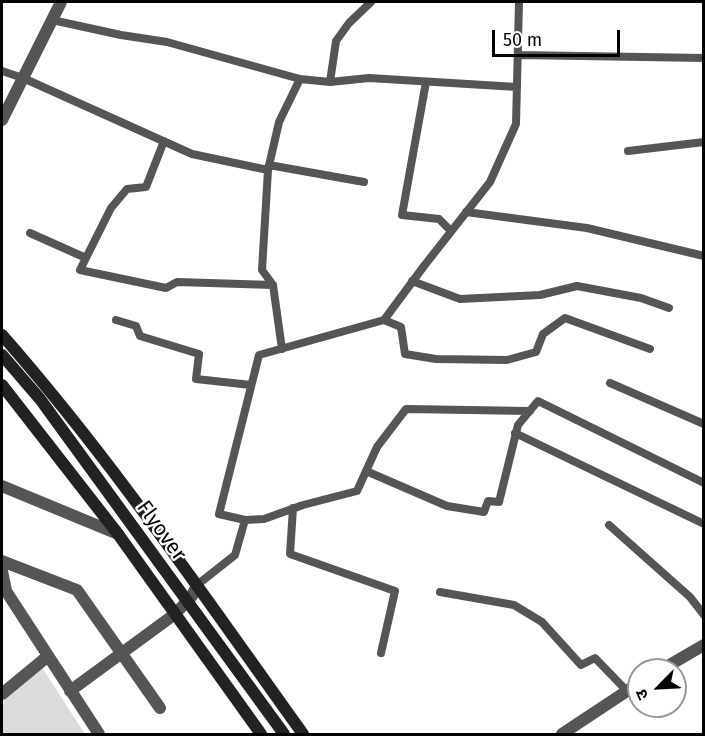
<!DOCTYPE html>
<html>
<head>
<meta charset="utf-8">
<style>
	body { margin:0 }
	#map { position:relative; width:705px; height:736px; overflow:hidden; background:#fff; font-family:"Fira Sans","Noto Sans Devanagari",sans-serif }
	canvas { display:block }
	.frame { position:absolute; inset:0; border:3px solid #000; pointer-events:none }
	.north { position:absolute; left:627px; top:658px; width:60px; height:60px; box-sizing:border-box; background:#fff; border:2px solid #999; border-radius:50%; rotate:246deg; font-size:16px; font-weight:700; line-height:24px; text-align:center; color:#000 }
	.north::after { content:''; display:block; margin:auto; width:21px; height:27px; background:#000; clip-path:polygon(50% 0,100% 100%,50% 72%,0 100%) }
	.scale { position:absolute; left:492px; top:30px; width:128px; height:27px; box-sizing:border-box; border:3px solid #000; border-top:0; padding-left:8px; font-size:18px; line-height:21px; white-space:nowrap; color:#000; -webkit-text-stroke:4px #fff; paint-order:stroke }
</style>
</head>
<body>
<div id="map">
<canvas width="705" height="736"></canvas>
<div class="frame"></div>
<div class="north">उ</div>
<div class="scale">50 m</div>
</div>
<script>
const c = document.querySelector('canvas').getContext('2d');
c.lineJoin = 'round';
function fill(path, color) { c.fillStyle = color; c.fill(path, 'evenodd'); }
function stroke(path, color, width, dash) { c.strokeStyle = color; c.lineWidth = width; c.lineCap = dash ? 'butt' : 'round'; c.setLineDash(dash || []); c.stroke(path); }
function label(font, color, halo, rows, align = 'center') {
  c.font = font + ' "Fira Sans",sans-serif'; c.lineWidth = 4.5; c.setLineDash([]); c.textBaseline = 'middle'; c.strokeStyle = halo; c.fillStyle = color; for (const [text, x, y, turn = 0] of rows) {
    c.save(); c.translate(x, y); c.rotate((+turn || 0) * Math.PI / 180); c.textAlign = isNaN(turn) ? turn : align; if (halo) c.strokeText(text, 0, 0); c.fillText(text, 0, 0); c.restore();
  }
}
const green = new Path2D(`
	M41 666 85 734H2V706L5 698Z`);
const lane = new Path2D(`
	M52 20 121 35 167 42 300 79 330 82 369 78 517 87
	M518 55 704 58
	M2 71 23 78 192 154 268 170
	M330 82 336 41 349 23 371 2
	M426 82 402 215 439 219 451 231
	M164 141 146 187 127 189 111 208 80 270 166 288 177 282 273 285
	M628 151 704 142
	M269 165 364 182
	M466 212 587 228 704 256
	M30 233 86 258
	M412 281 460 299 540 295 577 286 641 298 669 308
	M116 320 136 326 140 336 199 354 196 379 251 385
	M384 320 401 327 405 354 436 359 507 360 536 352 543 334 565 318 650 349
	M282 349 273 285 262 270 268 170 279 122 300 79
	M610 383 704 424
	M515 433 704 524
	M366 471 447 506 484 512 488 501 499 502 518 425 538 401 704 483
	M293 508 290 554 395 591 381 653
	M245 520 264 519 303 505 357 491 377 447 406 409 530 411
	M609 525 690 597 704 615
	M197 585 235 555 245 520 219 514 259 355 384 320 424 266 490 182 516 124 519 2
	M440 592 514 605 542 622 581 665 595 658 627 691`);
const street = new Path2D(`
	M2 120 61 2
	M2 486 118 534
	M2 561 77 590 160 708
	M2 571 6 591 99 734
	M661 670 704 645
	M70 691 175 614 192 596 197 585
	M2 694 48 656
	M562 734 639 683`);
const secondary = new Path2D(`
	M2 335C112 460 206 599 303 734
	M2 385 118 534 261 734`);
const secondaryBridge = new Path2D(`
	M2 355 40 399 284 734`);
const streetNames = [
	["Flyover",161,531,54]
];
fill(green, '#dcdcdc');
stroke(lane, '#555', 8);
stroke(street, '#555', 12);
stroke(secondary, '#222', 12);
stroke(secondaryBridge, '#222', 12);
label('21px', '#000', '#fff', streetNames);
</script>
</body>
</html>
